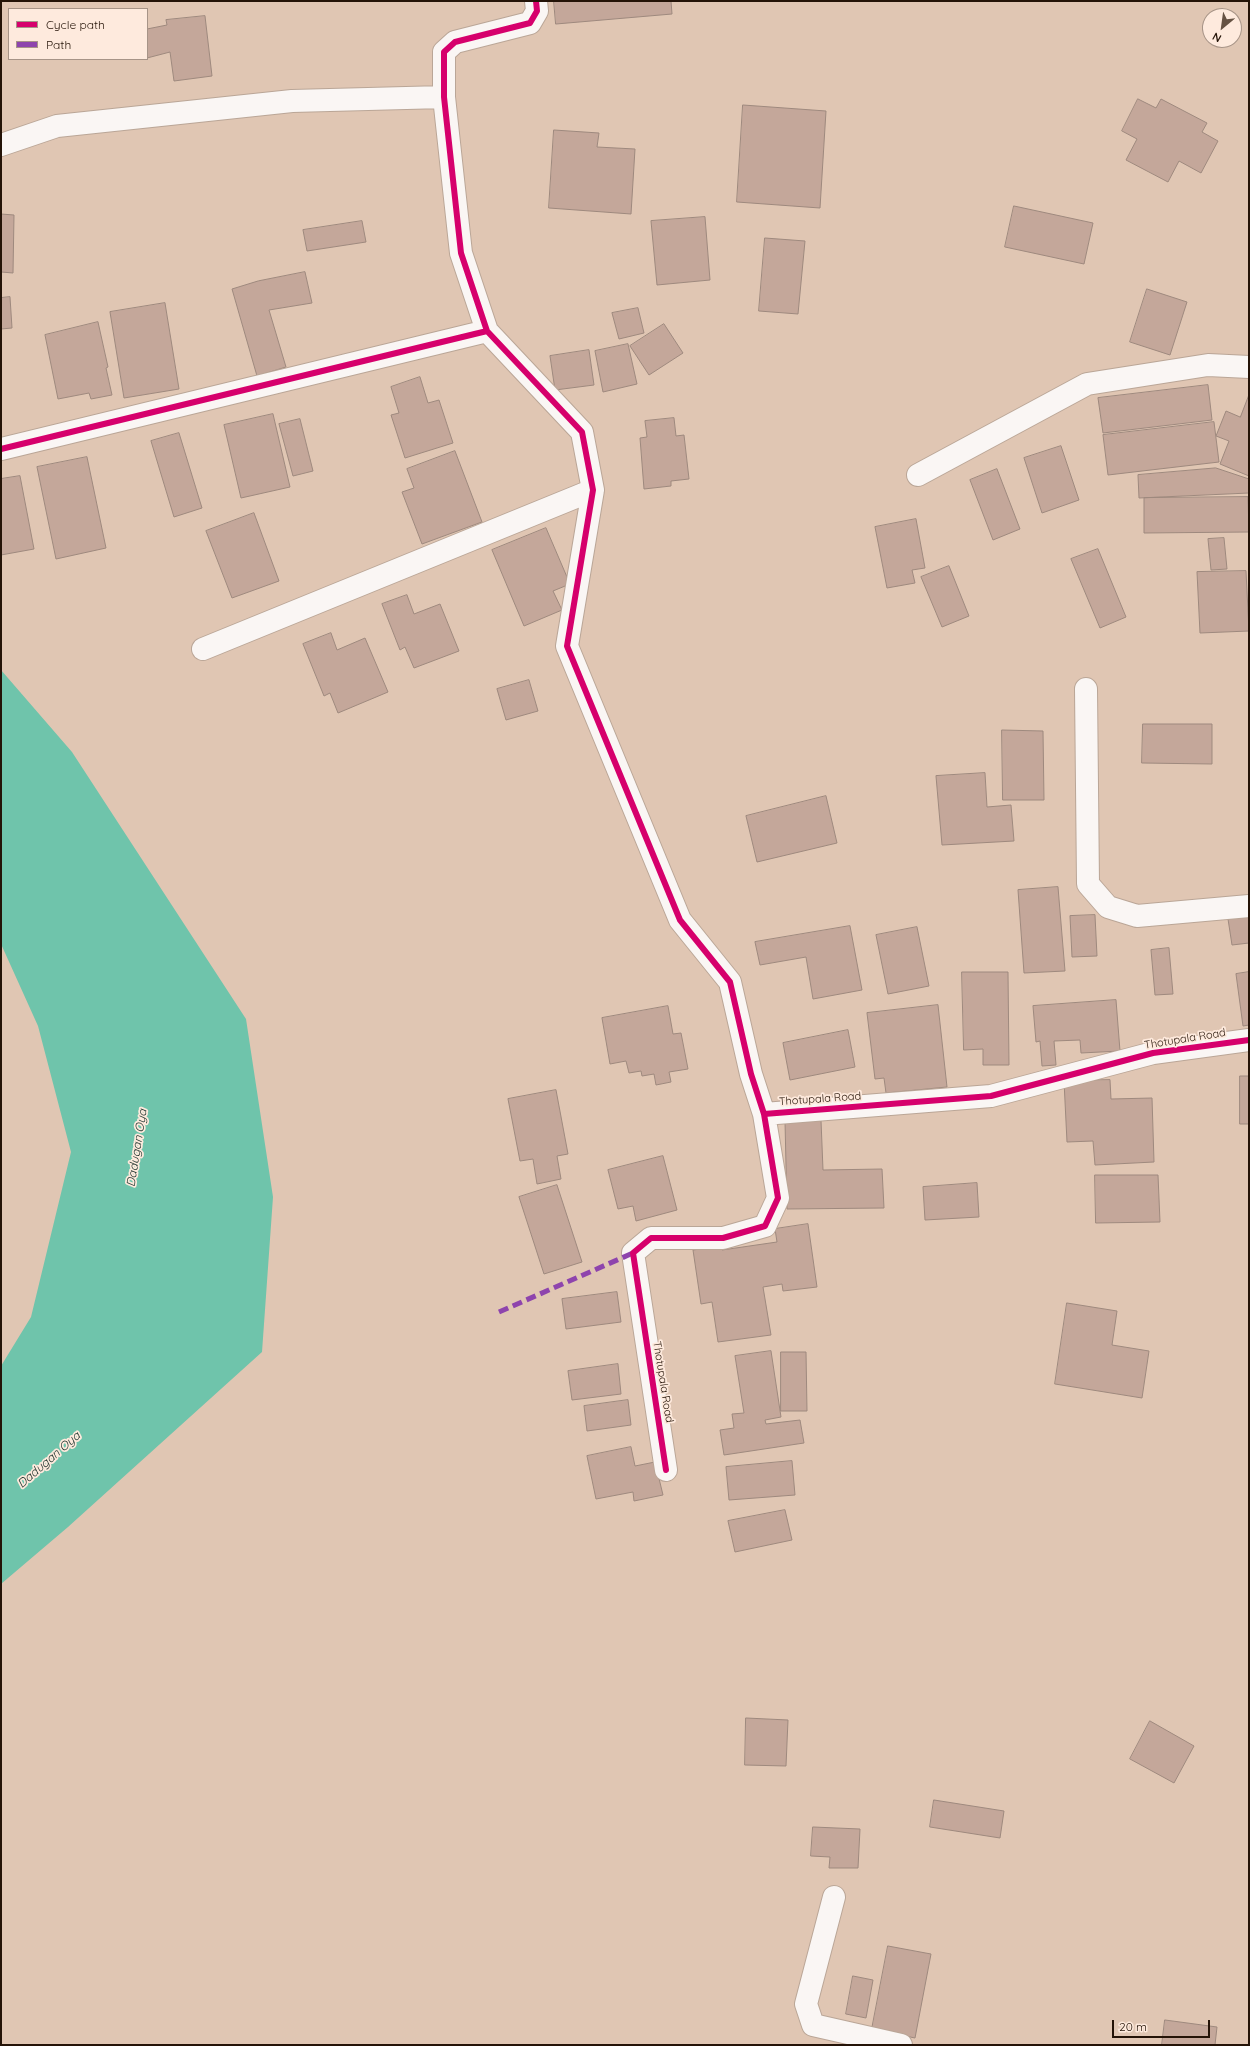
<!DOCTYPE html>
<html>
<head>
<meta charset="utf-8">
<style>
	body { margin:0 }
	#map { position:relative; width:1250px; height:2046px; overflow:hidden; background:#e0c6b3; font-family:Quicksand,sans-serif }
	canvas { display:block }
	.frame { position:absolute; inset:0; border:2px solid #241307; pointer-events:none }
	.legend { position:absolute; left:8px; top:8px; width:140px; height:52px; box-sizing:border-box; background:#feeadd; border:1px solid #a79487; margin:0; padding:5px 7px; list-style:none; font-size:12px; color:#241307 }
	.legend li { display:flex; align-items:center; gap:8px; height:20px }
	.legend b { width:20px; border:1px solid #a79487 }
	.north { position:absolute; left:1202px; top:8px; width:40px; height:40px; box-sizing:border-box; background:#feeadd; border:1px solid #a79487; border-radius:50%; rotate:209deg; font-size:11px; font-weight:700; line-height:16px; text-align:center; color:#241307 }
	.north::after { content:''; display:block; margin:auto; width:14px; height:18px; background:#665243; clip-path:polygon(50% 0,100% 100%,50% 72%,0 100%) }
	.scale { position:absolute; left:1112px; top:2020px; width:98px; height:18px; box-sizing:border-box; border:2px solid #241307; border-top:0; padding-left:5px; font-size:12px; line-height:14px; white-space:nowrap; color:#241307; -webkit-text-stroke:3px #feeadd; paint-order:stroke }
</style>
</head>
<body>
<div id="map">
<canvas width="1250" height="2046"></canvas>
<div class="frame"></div>
<ul class="legend">
<li><b style="height:5px;background:#d6006c"></b>Cycle path</li>
<li><b style="height:5px;background:#8e44ad"></b>Path</li>
</ul>
<div class="north">N</div>
<div class="scale">20 m</div>
</div>
<script>
const c = document.querySelector('canvas').getContext('2d');
c.lineJoin = 'round';
function fill(path, color) { c.fillStyle = color; c.fill(path, 'evenodd'); }
function stroke(path, color, width, dash) { c.strokeStyle = color; c.lineWidth = width; c.lineCap = dash ? 'butt' : 'round'; c.setLineDash(dash || []); c.stroke(path); }
function label(font, color, halo, rows, align = 'center') {
  c.font = font + ' Quicksand,sans-serif'; c.lineWidth = 3.5; c.setLineDash([]); c.textBaseline = 'middle'; c.strokeStyle = halo; c.fillStyle = color; for (const [text, x, y, turn = 0] of rows) {
    c.save(); c.translate(x, y); c.rotate((+turn || 0) * Math.PI / 180); c.textAlign = isNaN(turn) ? turn : align; if (halo) c.strokeText(text, 0, 0); c.fillText(text, 0, 0); c.restore();
  }
}
const water = new Path2D(`
	M1 670 72 752 246 1019 273 1197 262 1352 68 1527 1 1584V1366L31 1317 71 1152 38 1026 1 944Z`);
const building = new Path2D(`
	M554 1H671L672 14 556 24Z
	M205 16 212 76 174 81 170 52 147 58V29L167 25 166 20Z
	M1138 99 1156 108 1161 99 1207 123 1202 132 1218 141 1201 173 1179 161 1168 182 1126 160 1137 139 1122 131Z
	M743 105 826 111 820 208 737 202Z
	M554 130 599 133 597 147 635 149 631 214 549 208Z
	M1014 206 1093 223 1084 264 1005 247Z
	M1 214 14 215 13 273 1 272Z
	M705 217 710 280 657 285 651 221Z
	M362 221 366 242 307 251 303 230Z
	M765 238 805 241 798 314 759 311Z
	M305 272 312 303 269 310 286 367 257 376 232 289 258 281Z
	M1147 289 1187 302 1170 355 1130 342Z
	M10 297 12 328 1 329V298Z
	M165 303 179 389 124 398 110 312Z
	M638 308 644 333 619 339 612 313Z
	M98 322 108 367 106 368 112 395 91 399 89 393 58 399 45 335Z
	M664 324 683 353 649 375 630 346Z
	M628 344 637 384 603 392 595 351Z
	M589 350 594 385 555 390 550 356Z
	M420 377 428 403 439 400 453 443 405 458 391 415 399 413 391 387Z
	M1208 385 1212 420 1103 433 1098 398Z
	M1249 395V476L1220 464 1229 441 1216 436 1226 411 1240 417Z
	M273 414 290 487 241 498 224 425Z
	M674 418 676 436 684 435 689 479 671 481V486L644 489 640 438 647 437 645 421Z
	M300 419 313 471 293 476 279 424Z
	M1214 422 1219 462 1108 475 1103 435Z
	M179 433 202 508 174 517 151 441Z
	M1061 446 1079 500 1042 513 1024 458Z
	M455 451 482 522 422 544 402 492 414 488 407 469Z
	M87 457 106 548 56 559 37 467Z
	M1216 468 1249 479V493L1139 498 1138 475Z
	M997 469 1020 529 993 540 970 480Z
	M20 476 34 549 1 555V479Z
	M1248 497 1249 532 1144 533V498Z
	M254 513 279 581 232 598 206 531Z
	M916 519 925 568 912 570 915 583 887 588 875 527Z
	M546 528 570 584 553 591 562 610 524 626 492 550Z
	M1224 538 1227 569 1211 570 1208 539Z
	M1098 549 1126 617 1100 628 1071 559Z
	M949 566 969 616 942 627 921 577Z
	M1246 571 1249 631 1200 633 1197 572Z
	M407 595 414 614 440 604 459 651 414 668 405 647 400 650 382 604Z
	M331 633 337 650 365 638 388 692 338 713 330 693 324 696 303 644Z
	M529 680 538 711 506 720 497 689Z
	M1143 724H1212V764L1142 763Z
	M1002 730 1043 731 1044 800H1003Z
	M985 773 987 807 1011 805 1014 841 942 845 936 776Z
	M826 796 837 843 757 862 746 816Z
	M1058 887 1065 971 1024 973 1018 890Z
	M1095 915 1097 956 1072 957 1070 916Z
	M1249 916V943L1232 945 1228 919Z
	M850 926 862 990 813 999 806 957 760 965 755 942Z
	M917 927 929 986 888 994 876 935Z
	M1169 948 1173 994 1155 995 1151 950Z
	M962 972H1008L1009 1065H983V1049L964 1050Z
	M1249 972V1025L1243 1026 1236 974Z
	M1116 1000 1120 1051 1081 1053 1080 1040 1054 1041 1056 1065 1042 1066 1040 1041 1036 1042 1033 1006Z
	M938 1005 947 1087 886 1093 884 1078 875 1079 867 1013Z
	M668 1006 673 1034 681 1033 688 1069 669 1072 671 1082 656 1085 654 1074 642 1076 641 1071 629 1073 626 1061 610 1064 602 1018Z
	M848 1030 855 1067 790 1080 783 1043Z
	M1240 1076H1249V1124H1240Z
	M1110 1080 1111 1099 1152 1098 1154 1162 1095 1165 1093 1141 1067 1142 1064 1081Z
	M556 1090 568 1154 557 1156 561 1179 537 1184 533 1159 520 1161 508 1099Z
	M821 1120 823 1170 882 1169 884 1208 787 1209 785 1121Z
	M663 1156 677 1210 636 1221 633 1206 618 1209 608 1170Z
	M1095 1175H1158L1160 1222 1096 1223Z
	M977 1183 979 1217 925 1220 923 1187Z
	M557 1185 582 1262 544 1274 519 1197Z
	M808 1224 817 1287 783 1291 782 1284 763 1287 771 1335 718 1342 712 1302 701 1304 693 1250 722 1246V1250L777 1242 775 1229Z
	M617 1292 621 1322 566 1329 562 1299Z
	M1067 1303 1117 1311 1112 1345 1149 1351 1142 1398 1055 1384Z
	M771 1351 781 1417 765 1420 766 1424 800 1420 804 1443 724 1455 720 1430 734 1428 732 1414 744 1413 735 1356Z
	M781 1352H806L807 1411H781Z
	M618 1364 621 1394 572 1400 568 1371Z
	M628 1400 631 1425 587 1431 584 1406Z
	M631 1447 635 1466 655 1462 663 1495 634 1501 633 1492 596 1499 587 1456Z
	M792 1461 795 1495 729 1500 726 1467Z
	M785 1510 792 1540 735 1552 728 1521Z
	M746 1718 788 1720 786 1766 745 1765Z
	M1150 1721 1194 1746 1174 1783 1130 1759Z
	M934 1800 1004 1811 1000 1838 930 1827Z
	M813 1827 860 1829 858 1868H829L830 1857 811 1856Z
	M888 1946 931 1954 915 2038 872 2029Z
	M853 1976 873 1980 866 2018 846 2014Z
	M1165 2020 1217 2027 1215 2045H1162Z`);
const minor = new Path2D(`
	M536 1 537 11 530 23 455 42 444 52V97L461 253 487 331 582 432 593 490 567 646 680 920 730 982 751 1074 764 1114
	M1 145 57 126 292 101 444 97
	M1 449 487 331
	M918 475 1087 384 1208 365 1249 367
	M203 649 593 490
	M1086 689 1088 884 1108 907 1137 916 1249 906
	M666 1470 633 1253 651 1238H723L765 1226 778 1198 764 1114 991 1096 1153 1053 1249 1040
	M834 1897 806 2004 813 2025 901 2045`);
const quiet = new Path2D(`
	M499 1312 633 1253`);
const cycleway = new Path2D(`
	M536 1 537 11 530 23 455 42 444 52V97L461 253 487 331 582 432 593 490 567 646 680 920 730 982 751 1074 764 1114
	M1 449 487 331
	M666 1470 633 1253 651 1238H723L765 1226 778 1198 764 1114 991 1096 1153 1053 1249 1040`);
const streetNames = [
	["Thotupala Road",1185,1039,-9],
	["Thotupala Road",820,1099,-4],
	["Thotupala Road",663,1382,81]
];
const waterNames = [
	["Dadugan Oya",137,1148,-81],
	["Dadugan Oya",49,1460,-41]
];
fill(water, '#6fc4ab');
fill(building, '#c4a79a');
stroke(building, '#9e897e', 1);
stroke(minor, '#baa697', 24);
stroke(minor, '#faf6f4', 22);
stroke(quiet, '#8e44ad', 5, [10, 5]);
stroke(cycleway, '#d6006c', 6);
label('11px', '#241307', '#feeadd', streetNames);
label('italic 12px', '#1b312b', '#feeadd', waterNames);
</script>
</body>
</html>
